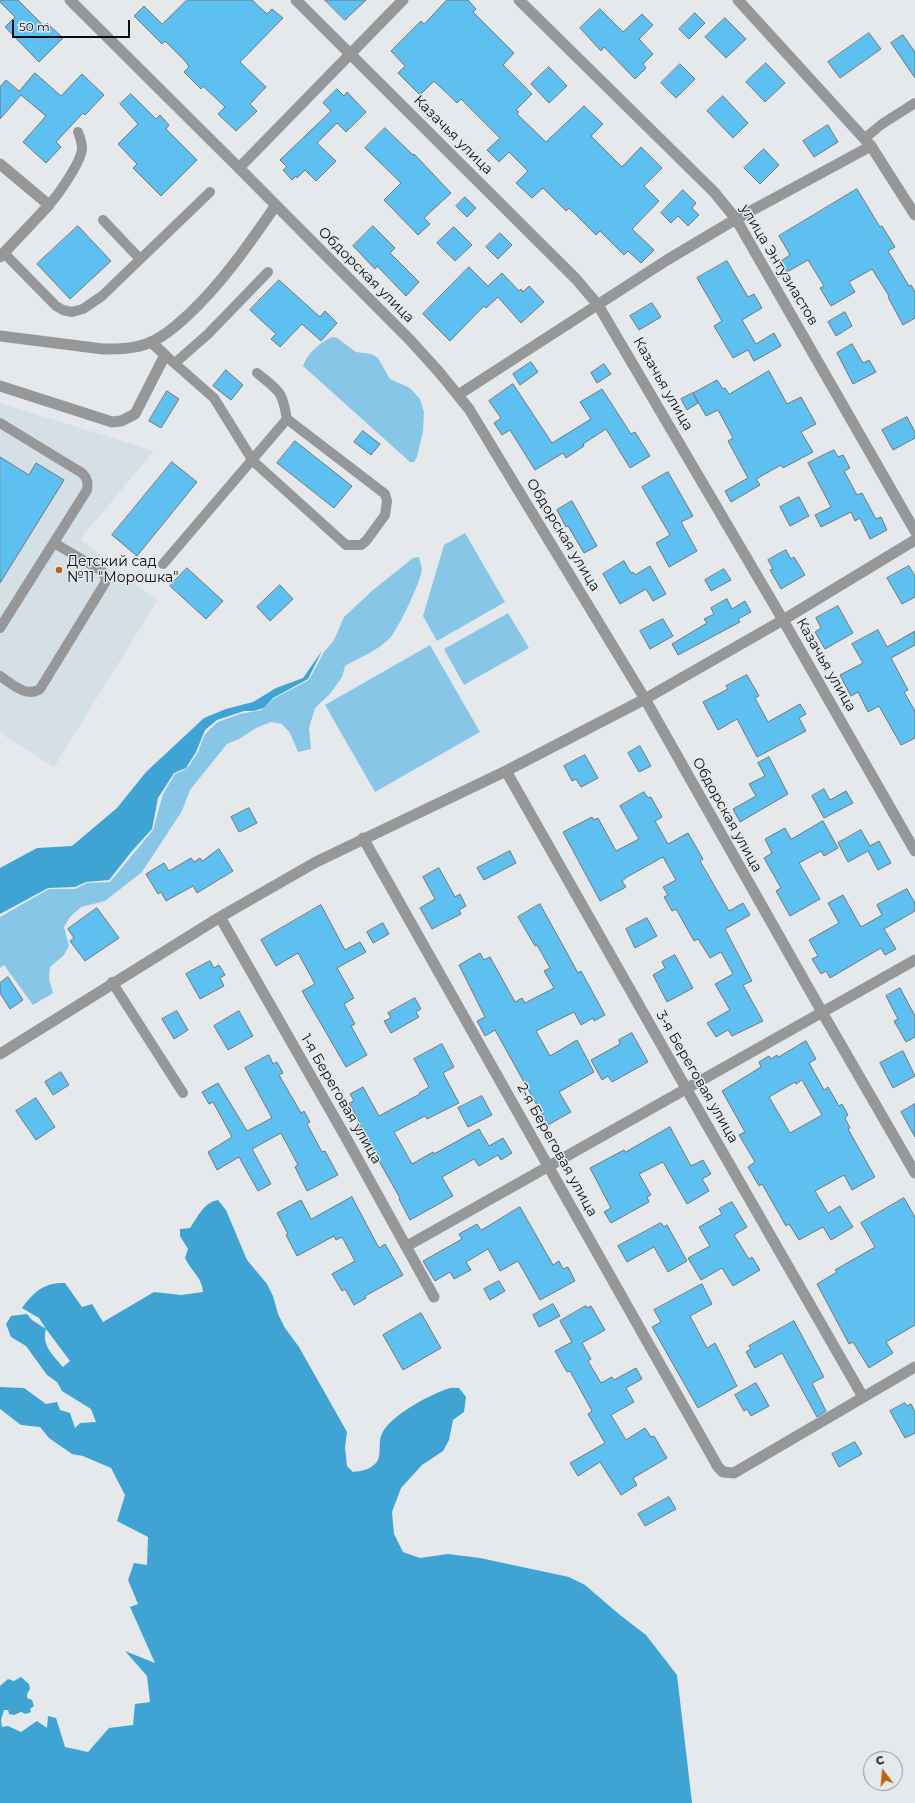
<!DOCTYPE html>
<html>
<head>
<meta charset="utf-8">
<style>
	body { margin:0 }
	#map { position:relative; width:915px; height:1803px; overflow:hidden; background:#e5e9ec; font-family:Montserrat,sans-serif }
	canvas { display:block }
	.north { position:absolute; left:863px; top:1751px; width:40px; height:40px; box-sizing:border-box; background:#e5e9ec; border:1px solid #8e9193; border-radius:50%; rotate:344deg; font-size:11px; font-weight:700; line-height:16px; text-align:center; color:#0b0c0d }
	.north::after { content:''; display:block; margin:auto; width:14px; height:18px; background:#bf6213; clip-path:polygon(50% 0,100% 100%,50% 72%,0 100%) }
	.scale { position:absolute; left:12px; top:20px; width:118px; height:18px; box-sizing:border-box; border:2px solid #0b0c0d; border-top:0; padding-left:5px; font-size:12px; line-height:14px; white-space:nowrap; color:#0b0c0d; -webkit-text-stroke:3px #e5e9ec; paint-order:stroke }
</style>
</head>
<body>
<div id="map">
<canvas width="915" height="1803"></canvas>
<div class="north">С</div>
<div class="scale">50 m</div>
</div>
<script>
const c = document.querySelector('canvas').getContext('2d');
c.lineJoin = 'round';
function fill(path, color) { c.fillStyle = color; c.fill(path, 'evenodd'); }
function stroke(path, color, width, dash) { c.strokeStyle = color; c.lineWidth = width; c.lineCap = dash ? 'butt' : 'round'; c.setLineDash(dash || []); c.stroke(path); }
function label(font, color, halo, rows, align = 'center') {
  c.font = font + ' Montserrat,sans-serif'; c.lineWidth = 3; c.setLineDash([]); c.textBaseline = 'middle'; c.strokeStyle = halo; c.fillStyle = color; for (const [text, x, y, turn = 0] of rows) {
    c.save(); c.translate(x, y); c.rotate((+turn || 0) * Math.PI / 180); c.textAlign = isNaN(turn) ? turn : align; if (halo) c.strokeText(text, 0, 0); c.fillText(text, 0, 0); c.restore();
  }
}
const built = new Path2D(`
	M0 403 154 451 80 539 157 601 54 767 0 733Z`);
const green = new Path2D(`
	M332 337 337 338 356 352 371 354 378 358 390 379 410 388 420 399 424 412 423 431 417 457 414 462H410L303 366C307 354 320 342 332 337Z
	M465 533 505 602 437 641 423 616 444 545Z
	M419 557C420 561 421 565 422 569 422 579 397 632 389 639 377 651 360 657 345 666L342 677 330 694 315 708 309 728 311 749 298 752 290 733 282 724 271 722 256 728 239 739 227 744 190 790 182 811 142 872 105 901 81 907 70 917 64 927 69 946 64 955 50 967 49 979 53 993 33 1005 4 965 0 968V917L49 889H75L87 883 110 882 153 830 163 794 175 774 184 770 189 766 198 752 204 736 210 729 218 722 240 714 262 710 273 699 307 681 310 678 324 652 334 640 344 617 373 590 413 558Z
	M508 613 529 648 464 685 444 649Z
	M430 645 480 732 375 792 325 705Z`);
const water = new Path2D(`
	M322 651 308 679 273 698 264 708 253 711H244L217 720 205 730 196 752 186 768 174 773 158 798 152 829 132 851 109 880 86 882 75 887 48 888 0 914V868L37 848 72 846 117 808 146 772 204 718 226 709 253 702 276 688 303 678Z
	M218 1200 226 1210 247 1260 267 1284 273 1296 278 1314 285 1328 299 1347 347 1432 345 1447 347 1466 353 1472C362 1471 369 1470 376 1463 382 1456 378 1445 381 1436 387 1417 429 1395 447 1389 451 1387 455 1388 459 1388L466 1397 464 1412 453 1420 449 1440 443 1451 422 1465 401 1488 392 1512 394 1534 403 1552 420 1558 448 1554 480 1558 569 1577 585 1585 620 1615 646 1635 677 1675 692 1803H0V1686L8 1679 14 1681 21 1677 29 1684 30 1689 27 1694V1698L32 1700 34 1706 30 1709 31 1712 26 1714 21 1712 14 1715 9 1714 8 1710H4L1 1720 2 1727 8 1726 21 1732 37 1721 47 1728 48 1716 56 1718 65 1747 88 1752 109 1728 133 1725 135 1704 150 1702 147 1676 125 1651 155 1663 130 1607 138 1604 128 1580 134 1563 147 1565 148 1537 117 1521 125 1495 111 1468 83 1456 72 1454 49 1438 40 1427 21 1425 0 1409V1387L24 1388 46 1404 57 1402 60 1410 70 1413 75 1428 80 1423 96 1422 91 1409 62 1391 57 1382 47 1375 26 1346 11 1337 6 1324 11 1316 27 1314 32 1320 46 1329 39 1318 22 1308C34 1292 44 1282 65 1283L82 1307 92 1304 103 1322 154 1292 181 1295 203 1292C202 1277 191 1271 185 1258L188 1249 180 1236V1229L190 1228C198 1217 203 1203 218 1200ZM46 1329 70 1361 63 1367C53 1355 41 1345 46 1329Z`);
const building = new Path2D(`
	M0 0H18L44 26 47 23 63 38 39 62 5 27 15 17 0 2Z
	M187 0H252L267 14 272 9 283 18 240 62 266 87 250 104 257 111 236 131 218 114 225 107 203 86 201 89 184 72 189 67 186 62 165 41 162 44 134 16 144 6 162 24Z
	M325 0H366L345 20Z
	M447 0H468L476 9 473 12 514 53 503 65 532 94 516 110 519 112 517 114 546 142 584 106 603 124 591 136 622 167 641 147 662 168 644 186 659 201 632 229 654 250 641 263 628 251 624 255 600 231 596 235 569 208 566 211 543 188 532 198 516 183 528 171 509 152 499 162 487 150 500 138 461 99 457 103 434 81 420 95 398 73 405 66 391 51 421 21 424 24Z
	M600 9 623 32 642 14 653 25 639 39 653 54 643 64 646 68 635 79 604 47 601 51 580 28Z
	M695 13 705 23 689 39 679 29Z
	M725 18 746 39 726 58 705 37Z
	M869 33 881 49 840 78 828 62Z
	M903 35 915 52V78L891 43Z
	M766 63 785 83 765 102 746 82Z
	M680 64 695 79 676 98 661 83Z
	M549 67 567 86 549 103 531 84Z
	M35 73 61 96 82 74 104 95 85 115 83 113 56 142 61 147 46 163 23 142 46 116 21 95 0 119V87L6 80 19 91Z
	M337 89 344 96 347 92 366 112 346 132 337 123 317 143 336 161 316 181 305 170 297 178 296 176 292 180 283 170 287 167 280 160 331 111 323 103Z
	M131 94 156 119 160 115 169 125 166 129 197 160 161 196 133 168 137 164 118 144 138 124 120 104Z
	M723 96 748 123 733 138 707 111Z
	M828 125 838 142 814 157 803 141Z
	M385 128 413 155 414 154 451 193 424 218 430 224 418 235 384 200 401 183 365 148Z
	M764 149 779 165 760 184 744 168Z
	M857 189 880 227 882 226 895 247 888 251 909 286 911 285 915 292V318L903 325 888 297 889 296 872 269 849 282 855 292 831 306 820 288 824 286 808 260 787 272 781 261 790 255 779 236Z
	M683 190 696 203 692 208 699 215 688 226 678 216 671 223 661 213Z
	M465 197 476 208 467 217 456 206Z
	M78 226 111 261 70 299 37 264Z
	M373 226 395 248 390 253 419 282 406 296 377 266 375 269 353 246Z
	M454 227 472 245 455 261 437 243Z
	M500 233 512 245 498 259 486 247Z
	M727 261 748 297 754 294 762 308 742 320 756 344 774 333 781 346 754 361 748 350 733 358 714 326 722 321 697 278Z
	M469 267 488 286 502 273 519 291 521 289 523 292 529 286 544 302 521 323 498 297 486 308 484 306 450 341 423 314Z
	M279 280 320 317 325 311 337 323 321 341 302 324 280 347 271 339 276 334 250 310Z
	M652 303 661 317 639 330 630 316Z
	M845 312 852 326 836 336 828 322Z
	M852 344 863 363 869 360 876 372 853 384 837 353Z
	M531 362 538 372 520 385 513 374Z
	M604 364 611 374 597 383 591 373Z
	M226 370 243 385 231 400 213 386Z
	M769 371 787 404 801 397 816 424 801 432 813 452 783 468 781 465 756 479 760 485 731 502 725 491 748 478 728 441 733 438 718 410 706 416 693 393 717 380 723 389 725 388 729 394Z
	M513 384 552 443 591 419 580 402 602 389 631 434 635 432 650 456 630 468 606 429 583 444 584 446 566 458 563 453 535 470 510 430 502 435 494 423 501 418 489 401Z
	M167 391 179 399 161 428 149 421Z
	M693 393 698 403 687 410 681 399Z
	M907 417 915 432V438L893 450 882 430Z
	M363 431 380 444 371 455 354 442Z
	M295 441 352 486 334 508 277 463Z
	M834 450 838 457 843 455 850 468 844 471 857 495 862 493 876 519 881 517 887 530 870 539 860 518 855 521 851 512 821 527 815 515 831 507 808 463Z
	M0 457 29 475 36 463 64 480 0 583Z
	M172 462 197 482 137 556 112 535Z
	M668 472 693 516 681 522 697 551 669 567 656 543 670 535 642 487Z
	M799 497 809 516 790 526 780 507Z
	M572 501 597 546 584 553 568 526 566 527 557 510Z
	M786 550 791 559 794 557 805 575 781 589 770 570 773 569 768 560Z
	M624 561 631 573 633 572 635 575 650 566 666 594 653 601 646 589 620 604 603 574Z
	M909 566 915 576V597L902 604 887 578Z
	M187 568 223 601 206 619 170 586Z
	M724 569 731 580 711 591 705 580Z
	M280 585 293 599 270 621 257 607Z
	M727 599 732 609 745 601 751 612 738 619 740 622 678 655 672 644 707 623 704 619 714 614 711 608Z
	M838 606 853 633 825 649 815 632 821 628 816 618Z
	M663 619 673 636 650 649 640 631Z
	M878 630 887 647 915 631V645L891 658 908 690 904 692 915 711V738L901 745 879 706 868 712 858 692 851 696 840 675 863 663 852 644Z
	M747 675 759 696 755 698 768 722 800 704 806 714 799 718 806 731 757 757 737 719 718 730 703 702 728 689 726 686Z
	M640 746 651 766 639 772 628 753Z
	M585 755 598 778 581 787 576 779 572 781 564 766Z
	M769 757 788 794 740 822 733 809 756 796 749 784 765 776 758 763Z
	M824 789 830 800 846 791 853 803 824 818 812 796Z
	M644 792 648 798 651 797 662 817 655 821 668 844 688 833 703 859 700 861 729 911 743 903 750 915 725 929 752 981 743 985 763 1021 732 1036 728 1030 716 1037 707 1023 730 1010 715 984 733 974 721 952 710 958 698 939 694 941 676 909 672 911 664 897 668 895 663 887 676 880 663 857 627 877 622 881 626 887 600 901 563 832 592 817 594 820 598 818 616 851 639 839 620 806Z
	M249 808 257 823 239 832 231 817Z
	M823 821 838 848 824 856 821 851 799 863 820 899 790 916 776 891 781 888 764 858 772 853 765 839 785 828 791 839Z
	M861 830 870 846 879 841 891 863 878 870 868 851 848 862 838 843Z
	M219 849 233 871 197 893 193 886 166 901 161 892 158 894 146 874 164 863 169 871 191 858 194 862 200 858 202 861Z
	M510 851 516 863 484 880 477 868Z
	M439 868 455 897 460 894 466 906 459 910 461 914 432 929 420 908 435 899 423 877Z
	M907 889 915 903V911L884 929 896 949 885 955 881 948 830 978 826 971 821 974 812 959 818 956 809 940 839 923 828 903 843 895 861 927 882 915 877 905Z
	M540 904 578 973 581 971 605 1015 594 1021 593 1018 581 1025 574 1012 536 1031 550 1056 577 1040 594 1072 559 1092 571 1112 548 1125 495 1030 485 1036 477 1021 485 1017 459 965 480 953 484 960 490 957 515 1002 522 998 525 1003 554 988 544 971 550 968 537 945 535 946 518 917Z
	M321 905 345 950 360 942 366 952 337 968 354 998 344 1004 355 1024 351 1026 367 1055 346 1067 302 991 315 984 298 953 276 966 261 940Z
	M97 908 119 938 85 961 70 941 74 938 68 929Z
	M647 918 657 936 635 948 626 929Z
	M383 923 389 934 373 943 367 932Z
	M675 955 693 988 667 1002 653 975 665 968 662 962Z
	M210 961 214 968 219 965 225 975 220 978 224 986 200 999 186 974Z
	M8 977 23 1000 10 1009 0 993V983Z
	M900 988 915 1016V1037L906 1042 894 1021 898 1019 886 996Z
	M415 998 421 1009 416 1012 419 1017 391 1033 384 1021 391 1018 388 1013Z
	M177 1011 188 1030 174 1039 162 1019Z
	M239 1011 253 1036 228 1050 214 1026Z
	M632 1033 648 1062 612 1082 608 1076 602 1080 591 1060 620 1044 619 1040Z
	M806 1041 816 1059 809 1063 824 1090 828 1087 839 1106 842 1104 848 1115 845 1118 850 1128 848 1129 875 1177 852 1190 844 1175 815 1191 828 1213 840 1206 853 1227 831 1240 823 1227 799 1240 789 1224 786 1226 762 1184 759 1186 748 1167 755 1162 739 1135 745 1132 722 1091 761 1067 759 1062 769 1056 771 1059 777 1055 778 1057ZM802 1080 822 1115 790 1133 769 1097 795 1082 796 1084Z
	M442 1044 454 1067 443 1073 459 1103 427 1119 425 1116 394 1132 412 1164 433 1152 434 1154 479 1129 489 1146 503 1138 512 1153 501 1160 498 1155 479 1166 474 1159 442 1177 453 1196 410 1220 399 1199 400 1198 359 1126 361 1125 349 1103 354 1101 350 1094 363 1087 379 1116 420 1094 419 1093 429 1087 414 1059Z
	M903 1051 915 1076 893 1088 880 1063Z
	M269 1055 273 1064 277 1062 283 1073 279 1075 301 1113 304 1111 310 1122 307 1124 322 1152 325 1151 338 1175 307 1191 295 1167 298 1165 281 1133 252 1149 271 1184 258 1191 239 1157 217 1170 208 1152 232 1137 213 1102 209 1104 202 1092 218 1083 247 1131 272 1118 245 1068Z
	M61 1072 69 1085 53 1095 45 1082Z
	M482 1096 492 1115 468 1127 458 1108Z
	M36 1098 55 1127 36 1140 16 1111Z
	M915 1104V1137L901 1112Z
	M670 1127 691 1166 703 1160 711 1174 702 1179 709 1191 687 1204 663 1162 639 1174 651 1195 647 1197 649 1202 611 1223 604 1212 611 1208 590 1168 624 1150 625 1152Z
	M352 1197 379 1248 385 1244 403 1275 365 1296 366 1298 354 1305 345 1289 342 1291 332 1274 355 1261 342 1237 336 1240 334 1236 297 1256 286 1235 288 1234 277 1213 301 1200 311 1219Z
	M904 1198 915 1217V1325L886 1342 893 1353 869 1368 853 1342 849 1344 817 1284 837 1272 835 1270 875 1247 861 1223Z
	M732 1202 747 1227 734 1235 749 1259 752 1257 760 1270 733 1286 722 1268 701 1280 688 1258 710 1246 699 1227 722 1214 719 1209Z
	M520 1207 553 1265 559 1261 563 1269 568 1267 575 1281 540 1300 518 1261 500 1271 488 1249 466 1262 471 1270 454 1279 450 1272 435 1281 423 1261 462 1239 459 1234 477 1224 481 1230Z
	M661 1223 664 1227 667 1225 687 1261 668 1272 654 1247 627 1262 618 1246Z
	M499 1281 505 1291 490 1300 484 1289Z
	M702 1284 712 1304 690 1316 707 1348 715 1343 737 1386 698 1408 652 1327 661 1322 654 1310Z
	M553 1304 560 1316 539 1327 533 1315Z
	M586 1306 587 1308 591 1306 605 1330 582 1343 591 1359 588 1361 601 1383 612 1377 614 1380 636 1368 642 1379 626 1388 634 1402 611 1415 626 1440 645 1428 651 1437 654 1436 667 1458 633 1478 637 1485 621 1495 600 1462 578 1476 570 1463 605 1443 588 1414 592 1411 570 1371 567 1372 555 1351 572 1342 560 1321Z
	M421 1313 441 1348 403 1370 383 1335Z
	M794 1321 824 1377 812 1383 826 1411 817 1417 782 1353 755 1368 746 1352 751 1349 749 1346Z
	M756 1383 769 1406 751 1416 747 1409 744 1411 735 1395Z
	M905 1403 907 1406 911 1404 915 1412V1433L905 1438 890 1411Z
	M855 1442 862 1454 839 1467 832 1454Z
	M669 1497 676 1509 645 1526 638 1514Z`);
const service = new Path2D(`
	M865 138 882 124 915 103
	M49 205C58 195 82 161 82 148 82 142 80 137 78 132
	M103 220 140 259
	M4 253 56 306 63 310 72 312 83 309 102 296 210 192
	M175 363 208 334 268 272
	M257 373C279 391 282 390 287 419
	M0 423 82 473C88 479 88 483 87 490L0 628
	M163 564 287 419 385 494 387 501 385 515 366 541 361 545H346L253 461 214 398 165 355
	M0 676C12 684 26 698 40 689L105 583 106 579 102 571 54 543
	M112 982 183 1093`);
const minor = new Path2D(`
	M70 0 239 168
	M296 0 576 279 598 305 783 620 915 851
	M519 0 714 192 736 219 915 531
	M0 164 49 205 0 257
	M0 386 112 422 121 421 135 414 165 355 151 342
	M458 395 667 260 736 219 871 146
	M506 771 695 1104 863 1397
	M363 838 718 1467 723 1472 734 1473 739 1470 915 1367
	M220 917 345 1136 434 1297
	M0 1054 220 917 316 862 506 771 645 699 783 620 915 540
	M407 1246 915 960`);
const tertiary = new Path2D(`
	M403 0 239 168 410 340 439 372 469 409 645 699 822 1012 915 1173
	M738 0 871 146 915 215
	M0 336 103 349C119 349 136 349 151 342 165 336 177 325 188 315 223 282 249 244 276 205`);
const markers = [
	[59,570,4,"#bf6213"]
];
const streetNames = [
	["Казачья улица",453,135,45],
	["улица Энтузиастов",779,265,59],
	["Обдорская улица",366,275,45],
	["Казачья улица",663,384,60],
	["Обдорская улица",563,535,59],
	["Казачья улица",826,665,60],
	["Обдорская улица",727,815,61],
	["3-я Береговая улица",697,1077,60],
	["1-я Береговая улица",341,1099,60],
	["2-я Береговая улица",557,1150,61]
];
const poiNames = [
	["Детский сад",67,562],
	["№11 \"Морошка\"",67,578]
];
fill(built, '#d4dfe6');
fill(green, '#88c6e8');
fill(water, '#3fa3d4');
fill(building, '#5ebff1');
stroke(building, '#747779', 1);
stroke(service, '#969798', 10);
stroke(minor, '#969798', 11);
stroke(tertiary, '#969798', 11);
for (const [x, y, r, color] of markers) { const dot = new Path2D(); dot.arc(x, y, r, 0, 2 * Math.PI); c.fillStyle = color; c.fill(dot); stroke(dot, '#e5e9ec', 1.5); }
label('14px', '#0b0c0d', '#e5e9ec', streetNames);
label('14px', '#0b0c0d', '#e5e9ec', poiNames, 'left');
</script>
</body>
</html>
